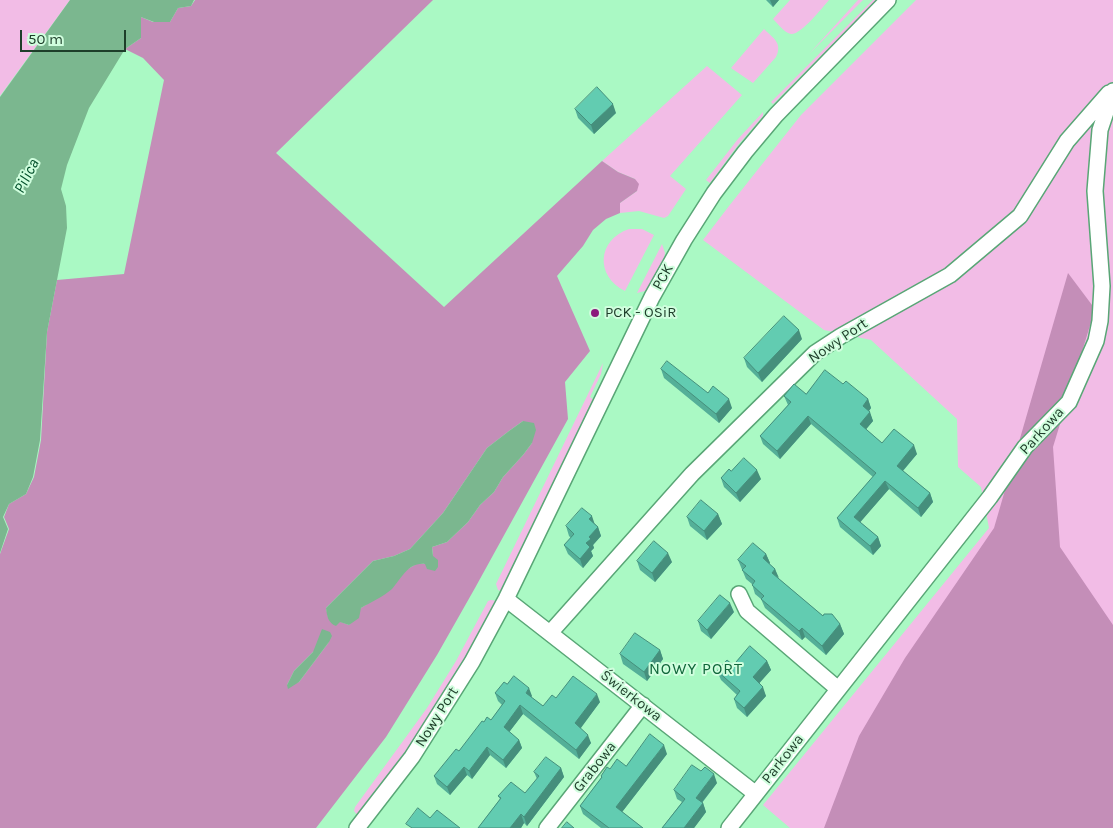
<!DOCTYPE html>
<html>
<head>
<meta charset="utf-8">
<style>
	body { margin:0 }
	#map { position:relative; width:1113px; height:828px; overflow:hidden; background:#aaf9c4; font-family:Karla,sans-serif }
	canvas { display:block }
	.scale { position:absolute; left:20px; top:30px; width:106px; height:22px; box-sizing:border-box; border:2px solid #1e3e2a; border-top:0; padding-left:6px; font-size:15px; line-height:18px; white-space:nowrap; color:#1e3e2a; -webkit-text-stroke:4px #d0fede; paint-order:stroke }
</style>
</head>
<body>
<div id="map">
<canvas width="1113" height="828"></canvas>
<div class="scale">50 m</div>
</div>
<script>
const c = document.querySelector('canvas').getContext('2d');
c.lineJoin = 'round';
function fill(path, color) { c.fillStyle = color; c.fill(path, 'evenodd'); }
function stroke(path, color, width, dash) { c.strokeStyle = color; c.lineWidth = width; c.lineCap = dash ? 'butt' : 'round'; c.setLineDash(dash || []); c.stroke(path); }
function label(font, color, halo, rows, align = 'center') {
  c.font = font + ' Karla,sans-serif'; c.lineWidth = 4; c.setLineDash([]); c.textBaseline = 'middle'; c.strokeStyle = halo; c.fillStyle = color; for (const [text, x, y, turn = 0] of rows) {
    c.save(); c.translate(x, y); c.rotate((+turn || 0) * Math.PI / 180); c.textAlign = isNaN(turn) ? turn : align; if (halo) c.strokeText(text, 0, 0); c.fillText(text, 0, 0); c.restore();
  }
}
const green = new Path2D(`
	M0 0H70L0 96Z
	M790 0H829C822 8 801 35 791 34 785 33 778 24 773 19Z
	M858 0H863L809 54Z
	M873 0H877L773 104 771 102Z
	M916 0H1113V828H790L763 805 989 528 981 487 958 467 957 419 871 340 824 330 703 240 729 206 801 115Z
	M764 29C773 38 783 43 776 57L753 83 731 68Z
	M707 66 742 95 670 176 686 189 668 216 664 218 639 211 620 213V203L637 191 635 179 618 172 602 161Z
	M763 112V116L738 145 710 183 706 180 738 139Z
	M629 229H642L654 235 625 291C595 276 597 240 629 229Z
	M662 244 665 253 664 258 648 288 645 291 637 293Z
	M603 363 601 374 590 397 594 400 501 591 498 590 496 584Z
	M491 600 497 601 463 665 403 756 358 816 354 811 355 807 427 708 456 661 488 601Z`);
const forest = new Path2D(`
	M195 0H433L276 153 444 307 602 161 618 172 635 179 639 184 637 191 620 203V213L606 219 593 230 583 246 557 276 590 351 565 382 568 419 475 588 437 655 386 737 316 828H0V554L9 529 4 517 9 504 26 494 34 477 41 440 47 332 57 280 124 274 164 80 143 58 125 49 141 38V17L153 22H170L178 8 191 6ZM523 421 532 443 523 455 503 477 494 492 480 505 468 522 447 542 432 547 433 556 425 564 418 563 406 570 391 589 361 608 349 625 328 617 326 608 373 561 394 556 410 549 443 513 487 448 509 431ZM329 642 299 682 287 685 294 671 313 652Z
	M1068 273 1095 309 1053 447 1060 547 1113 625V828H824L859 736 905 658 994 528Z`);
const water = new Path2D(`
	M70 0H194L191 6 178 8 170 22H154L141 17V38L125 49 89 108 67 165 61 189 66 206 67 228 47 332 40 440 33 477 26 494 9 504 3 517 8 529 0 553V97Z
	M523 421 534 423 536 430 532 443 523 455 503 477 494 492 480 505 468 522 447 542 432 547 433 556 438 560V567L435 571 427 569 425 564C408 562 402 578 392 589 383 597 371 602 361 608L359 618 349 625 340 622 336 626C328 623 327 616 326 608L373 561 394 556 410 549 443 513 487 448 509 431Z
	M322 629 330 632 332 636 329 642 299 682 288 689 287 685 294 671 313 652Z`);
const minor = new Path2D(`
	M739 594 747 611 838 689
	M506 599 756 794
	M550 633 692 474 815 353 841 336 950 275 1020 216 1067 141 1109 93
	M357 828 412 757 472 662 506 599 652 297 684 240 714 193 745 152 776 115 888 0
	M547 828 643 705
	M729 828 990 497 1025 447 1069 402 1096 341 1100 321 1102 286 1095 191 1100 130 1113 91`);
const wall = new Path2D(`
	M766 0H779L773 7Z
	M575 109 616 113 594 134 578 118Z
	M802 339 762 382 747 367 744 358Z
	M661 369 708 393 732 408 719 423 664 378Z
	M843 384 868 399 871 408 869 411 873 421 866 429 882 443 917 454 903 471 930 493 933 502 921 517 889 489 860 522 878 537 881 546 873 555 840 527 837 518 873 477 811 424 780 459 763 444 760 436 788 405 784 396 806 394Z
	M731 471 761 479 740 502 724 487 721 478Z
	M718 514 722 524 707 540 690 526 687 517Z
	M595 524 598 527 601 536 593 545 594 548 591 551 593 556 583 568 568 554 564 545 571 538 569 536 566 526Z
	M766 554 770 563 769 564 775 569 778 578 823 616 840 624 844 634 826 655 805 637 802 640 765 608 761 599 755 594 752 584 746 579 738 560Z
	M637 561 672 562 655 582 640 570Z
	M734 612 711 639 701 631 698 621Z
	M660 650 663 659 647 681 623 664 620 654Z
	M767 661 771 670 759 683 766 696 747 717 737 708 734 699 737 695 721 680 717 671 733 665Z
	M507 684 532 696 531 697 543 706 556 698 600 702 580 728 591 743 579 759 523 714 509 732 519 740 522 748 506 768 490 755 472 779 467 775 450 795 437 784 434 776 459 751 484 722 491 720 502 705 498 701 495 693Z
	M667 754 622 812 643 828H601L583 814 580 806 601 778V776L610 769 626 766Z
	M561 768 564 777 527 826 524 823 521 828H478L500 799 498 796 525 793 537 779 534 772Z
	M717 783 702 803H703L706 812 694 828H662L682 802 677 799 674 790Z`);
const shadedWall = new Path2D(`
	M770 0H779L773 7Z
	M613 104 616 113 594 134 591 125Z
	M799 330 802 339 762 382 758 373Z
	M729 399 732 408 719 423 716 414Z
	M868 399 871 408 866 415 863 406Z
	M870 412 873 421 863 433 860 424Z
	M808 416 811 424 780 459 777 451Z
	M914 445 917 454 900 474 897 466Z
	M757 470 761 479 740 502 736 493Z
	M885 481 889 489 857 526 854 517Z
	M930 493 933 502 921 517 918 508Z
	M718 514 722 524 707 540 704 531Z
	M592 516 595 525 589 519Z
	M598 527 601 536 593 545 594 548 591 551 593 556 583 568 580 559 589 537Z
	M878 537 881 546 873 555 870 546Z
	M668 553 672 562 655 582 652 573Z
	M766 554 770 563 766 568 763 558Z
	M775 569 779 578 772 573Z
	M730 603 734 612 711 639 707 630Z
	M840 624 844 634 826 655 822 646Z
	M802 628 805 637 802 640 799 631Z
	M660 650 663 659 647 681 644 672Z
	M767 661 771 670 756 687 753 677Z
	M763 687 766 696 747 717 744 708Z
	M529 688 532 696 528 701 526 693Z
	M597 694 600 702 578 732 575 723Z
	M520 705 523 714 507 735 504 727Z
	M588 735 591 743 579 759 576 750Z
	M519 740 522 748 506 768 503 760Z
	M664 745 667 754 619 816 616 807Z
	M487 747 490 755 472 779 469 771Z
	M464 767 467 775 450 795 447 787Z
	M561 768 564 777 527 826 524 817Z
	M714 774 717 783 699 806 696 798Z
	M703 803 706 812 694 828H684Z
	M521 814 524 823 521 828H510Z`);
const building = new Path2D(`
	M597 87 613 104 591 125 575 109Z
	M784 316 799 330 758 373 744 358Z
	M667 361 708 393 713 386 729 399 716 414 661 369Z
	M825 370 843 384 846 381 868 399 863 406 870 412 860 424 882 443 894 429 914 445 897 466 930 493 918 508 885 481 854 517 878 537 870 546 837 518 876 473 808 416 777 451 760 436 791 402 784 396 794 384 806 394Z
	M744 458 757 470 736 493 721 478 729 469 731 471Z
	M701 500 718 514 704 531 687 517Z
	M582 508 592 516 589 519 598 527 589 537 591 539 586 543 590 547 580 559 564 545 574 534 566 526Z
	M654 541 668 553 652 573 637 561Z
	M753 543 766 554 763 558 775 569 772 573 823 616 824 614H832L840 624 822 646 802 628 799 631 761 599 764 596 752 585 755 581 742 570 746 566 738 560Z
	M720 595 730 603 707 630 698 621Z
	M635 633 660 650 644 672 620 654Z
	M750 646 767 661 753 677 763 687 744 708 734 699 740 691 717 671 727 660 733 665Z
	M514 676 529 688 526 693 543 706 552 695 556 698 573 676 597 694 575 723 588 735 576 750 520 705 504 727 519 740 503 760 487 747 469 771 464 767 447 787 434 776 456 749 459 751 482 721 484 722 487 717 491 720 505 701 495 693 504 682 507 684Z
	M650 734 664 745 616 807 643 828H609L580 806 602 777 601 776 607 767 610 769 617 759 626 766Z
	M546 757 561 768 524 817 521 814 510 828H478L501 798 498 796 511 782 525 793 539 776 534 772Z
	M692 765 701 771 705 767 714 774 696 798 703 803 684 828H662L685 799 674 790Z
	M418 808 430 818 437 810 460 828H412L406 824Z
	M567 822 574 828H562Z`);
const markers = [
	[595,313,5,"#8c1a7c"]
];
const streetNames = [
	["PCK",663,277,-61],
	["Nowy Port",838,341,-34],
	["Parkowa",1042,431,-48],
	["Świerkowa",631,696,38],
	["Nowy Port",437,717,-58],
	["Parkowa",783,759,-52],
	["Grabowa",595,767,-52]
];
const poiNames = [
	["PCK - OSiR",605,313]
];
const waterNames = [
	["Pilica",27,176,-63]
];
const neighbourhoodNames = [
	["NOWY PORT",696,669]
];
fill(green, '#f2bce6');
fill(forest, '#c48eb8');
fill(water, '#7bb78f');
stroke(minor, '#59a676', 18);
stroke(minor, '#fff', 15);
fill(wall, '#54af98');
fill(shadedWall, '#458f7c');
fill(building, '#62ccb1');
stroke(building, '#458f7c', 1);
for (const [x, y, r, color] of markers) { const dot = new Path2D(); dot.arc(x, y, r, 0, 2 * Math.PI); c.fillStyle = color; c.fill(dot); stroke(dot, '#d0fede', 2); }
label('15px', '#1e3e2a', '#d0fede', streetNames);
label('15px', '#1e3e2a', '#d0fede', poiNames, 'left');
label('italic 16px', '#004e29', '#d0fede', waterNames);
c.letterSpacing = '1px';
label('16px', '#10663a', '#d0fede', neighbourhoodNames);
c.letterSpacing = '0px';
</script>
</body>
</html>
